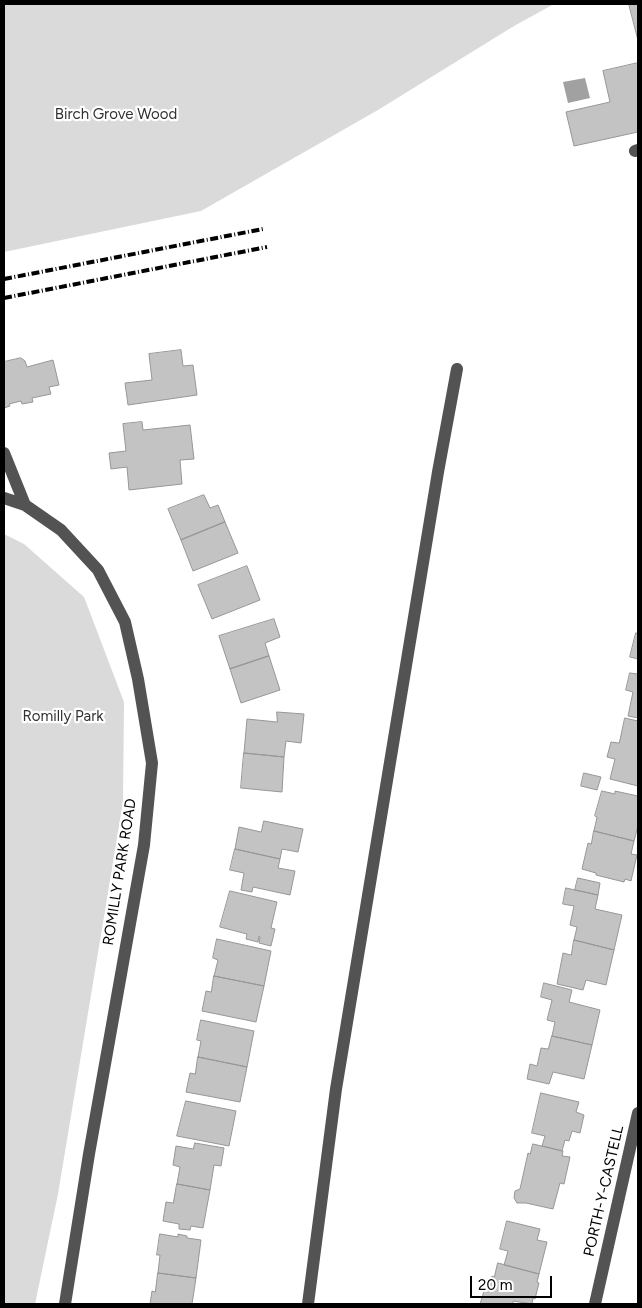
<!DOCTYPE html>
<html>
<head>
<meta charset="utf-8">
<style>
	body { margin:0 }
	#map { position:relative; width:642px; height:1308px; overflow:hidden; background:#fff; font-family:Figtree,sans-serif }
	canvas { display:block }
	.frame { position:absolute; inset:0; border:5px solid #000; pointer-events:none }
	.scale { position:absolute; left:470px; top:1276px; width:82px; height:22px; box-sizing:border-box; border:2px solid #000; border-top:0; padding-left:6px; font-size:15px; line-height:18px; white-space:nowrap; color:#000; -webkit-text-stroke:4px #fff; paint-order:stroke }
</style>
</head>
<body>
<div id="map">
<canvas width="642" height="1308"></canvas>
<div class="frame"></div>
<div class="scale">20 m</div>
</div>
<script>
const c = document.querySelector('canvas').getContext('2d');
c.lineJoin = 'round';
function fill(path, color) { c.fillStyle = color; c.fill(path, 'evenodd'); }
function stroke(path, color, width, dash) { c.strokeStyle = color; c.lineWidth = width; c.lineCap = dash ? 'butt' : 'round'; c.setLineDash(dash || []); c.stroke(path); }
function label(font, color, halo, rows, align = 'center') {
  c.font = font + ' Figtree,sans-serif'; c.lineWidth = 4.5; c.setLineDash([]); c.textBaseline = 'middle'; c.strokeStyle = halo; c.fillStyle = color; for (const [text, x, y, turn = 0] of rows) {
    c.save(); c.translate(x, y); c.rotate((+turn || 0) * Math.PI / 180); c.textAlign = isNaN(turn) ? turn : align; if (halo) c.strokeText(text, 0, 0); c.fillText(text, 0, 0); c.restore();
  }
}
const green = new Path2D(`
	M4 4H554L514 26 378 110 201 211 4 252Z
	M4 534 24 544 84 597 124 702 123 802 58 1194 35 1304H4Z`);
const water = new Path2D(`
	M585 78 590 98 568 103 563 82Z`);
const building = new Path2D(`
	M629 4H638V40Z
	M638 63V132L574 146 566 112 610 102 603 71Z
	M181 350 183 366 193 365 197 395 128 405 125 383 152 380 149 354Z
	M21 358 25 361 27 367 53 360 59 385 49 387 51 394 32 398 33 402 22 404 21 401 9 404 10 406 4 408V362Z
	M142 422 143 430 190 425 194 459 180 460 182 484 129 490 127 467 111 469 109 453 126 451 123 424Z
	M204 495 210 508 218 505 225 522 181 540 168 509Z
	M225 522 238 553 193 571 181 540Z
	M247 566 260 600 212 619 198 585Z
	M274 619 280 637 265 643 269 656 230 669 219 636Z
	M636 633 638 634V659L630 657Z
	M269 656 280 690 241 703 230 669Z
	M630 673 638 674V673V718L628 716 633 692 626 690Z
	M277 712 304 714 301 743 286 741 284 757 244 753 247 719 277 722Z
	M625 718 638 721V786L610 779 615 759 607 757 611 742 619 743Z
	M244 753 284 757 282 792 241 788Z
	M584 773 601 777 597 790 581 786Z
	M602 791 615 794V791L638 796V826L634 841 594 831 597 817 595 816Z
	M264 821 303 829 298 852 282 849 280 859 235 849 239 827 261 832Z
	M594 831 634 841 631 854 637 855 631 881 625 879 624 882 596 875V873L582 869 588 843 591 844Z
	M235 849 280 859 278 868 295 871 290 895 253 887 252 892 241 890 244 873 230 870Z
	M578 878 600 883 598 895 575 890Z
	M566 888 598 895 595 909 622 915 614 950 574 940 577 927 570 925 574 906 563 904Z
	M230 891 277 902 271 928 275 929 271 946 259 943 260 937 259 936 258 942 246 939 247 934 220 927Z
	M217 939 271 951 264 986 214 976 218 960 213 958Z
	M574 940 614 950 606 985 586 980 583 990 557 984 563 953 571 955Z
	M214 976 264 986 256 1022 202 1011 206 991 211 992Z
	M544 983 572 990 569 1002 600 1010 592 1045 552 1036 555 1022 547 1020 552 1000 541 997Z
	M201 1020 254 1031 247 1067 198 1057 201 1041 197 1040Z
	M552 1036 592 1045 584 1079 553 1072 549 1084 527 1079 530 1064 537 1066 541 1048 548 1049Z
	M198 1057 247 1067 240 1102 186 1092 190 1073 195 1074Z
	M541 1093 579 1102 576 1112 584 1115 580 1133 572 1131 569 1141 565 1140 562 1151 542 1146 545 1136 532 1133Z
	M186 1101 236 1111 229 1146 177 1136Z
	M195 1143 224 1148 221 1166 214 1165 210 1190 177 1184 180 1167 173 1165 176 1146 193 1149Z
	M533 1144 563 1151 562 1156 570 1157 564 1184 560 1183 553 1209 526 1203H517L514 1198 515 1191 520 1189 528 1153 530 1154Z
	M177 1184 210 1190 203 1228 191 1226 190 1230 179 1229V1224L163 1221 166 1202 173 1203Z
	M507 1221 540 1229 537 1240 547 1242 539 1274 504 1265 508 1251 500 1249Z
	M160 1234 178 1237V1234L187 1236V1238L201 1240 196 1278 158 1273 160 1255H157Z
	M498 1263 539 1274 537 1282 539 1283 535 1299 533 1298 532 1304 513 1301V1304H480L484 1291 488 1292 492 1276 494 1277Z
	M158 1273 196 1278 192 1304H150L152 1291 155 1292Z`);
const minor = new Path2D(`
	M635 151 638 150
	M4 453 25 505
	M4 498 25 505 61 530 98 570 125 622 138 679 152 763 144 845 89 1154 65 1304
	M308 1304 336 1089 438 472 457 369
	M595 1304 638 1113`);
const rail = new Path2D(`
	M4 279 263 229
	M4 298 267 247`);
const parkNames = [
	["Birch Grove Wood",116,115],
	["Romilly Park",63,717]
];
const streetNames = [
	["ROMILLY PARK ROAD",120,872,-81],
	["PORTH-Y-CASTELL",604,1191,-77]
];
fill(green, '#dadada');
fill(water, '#a1a1a1');
fill(building, '#c3c3c3');
stroke(building, '#979797', 1);
stroke(minor, '#535353', 12);
stroke(rail, '#000', 4, [8, 2.5, 1, 2.5]);
label('15px', '#313131', '#fff', parkNames);
label('15px', '#000', '#fff', streetNames);
</script>
</body>
</html>
